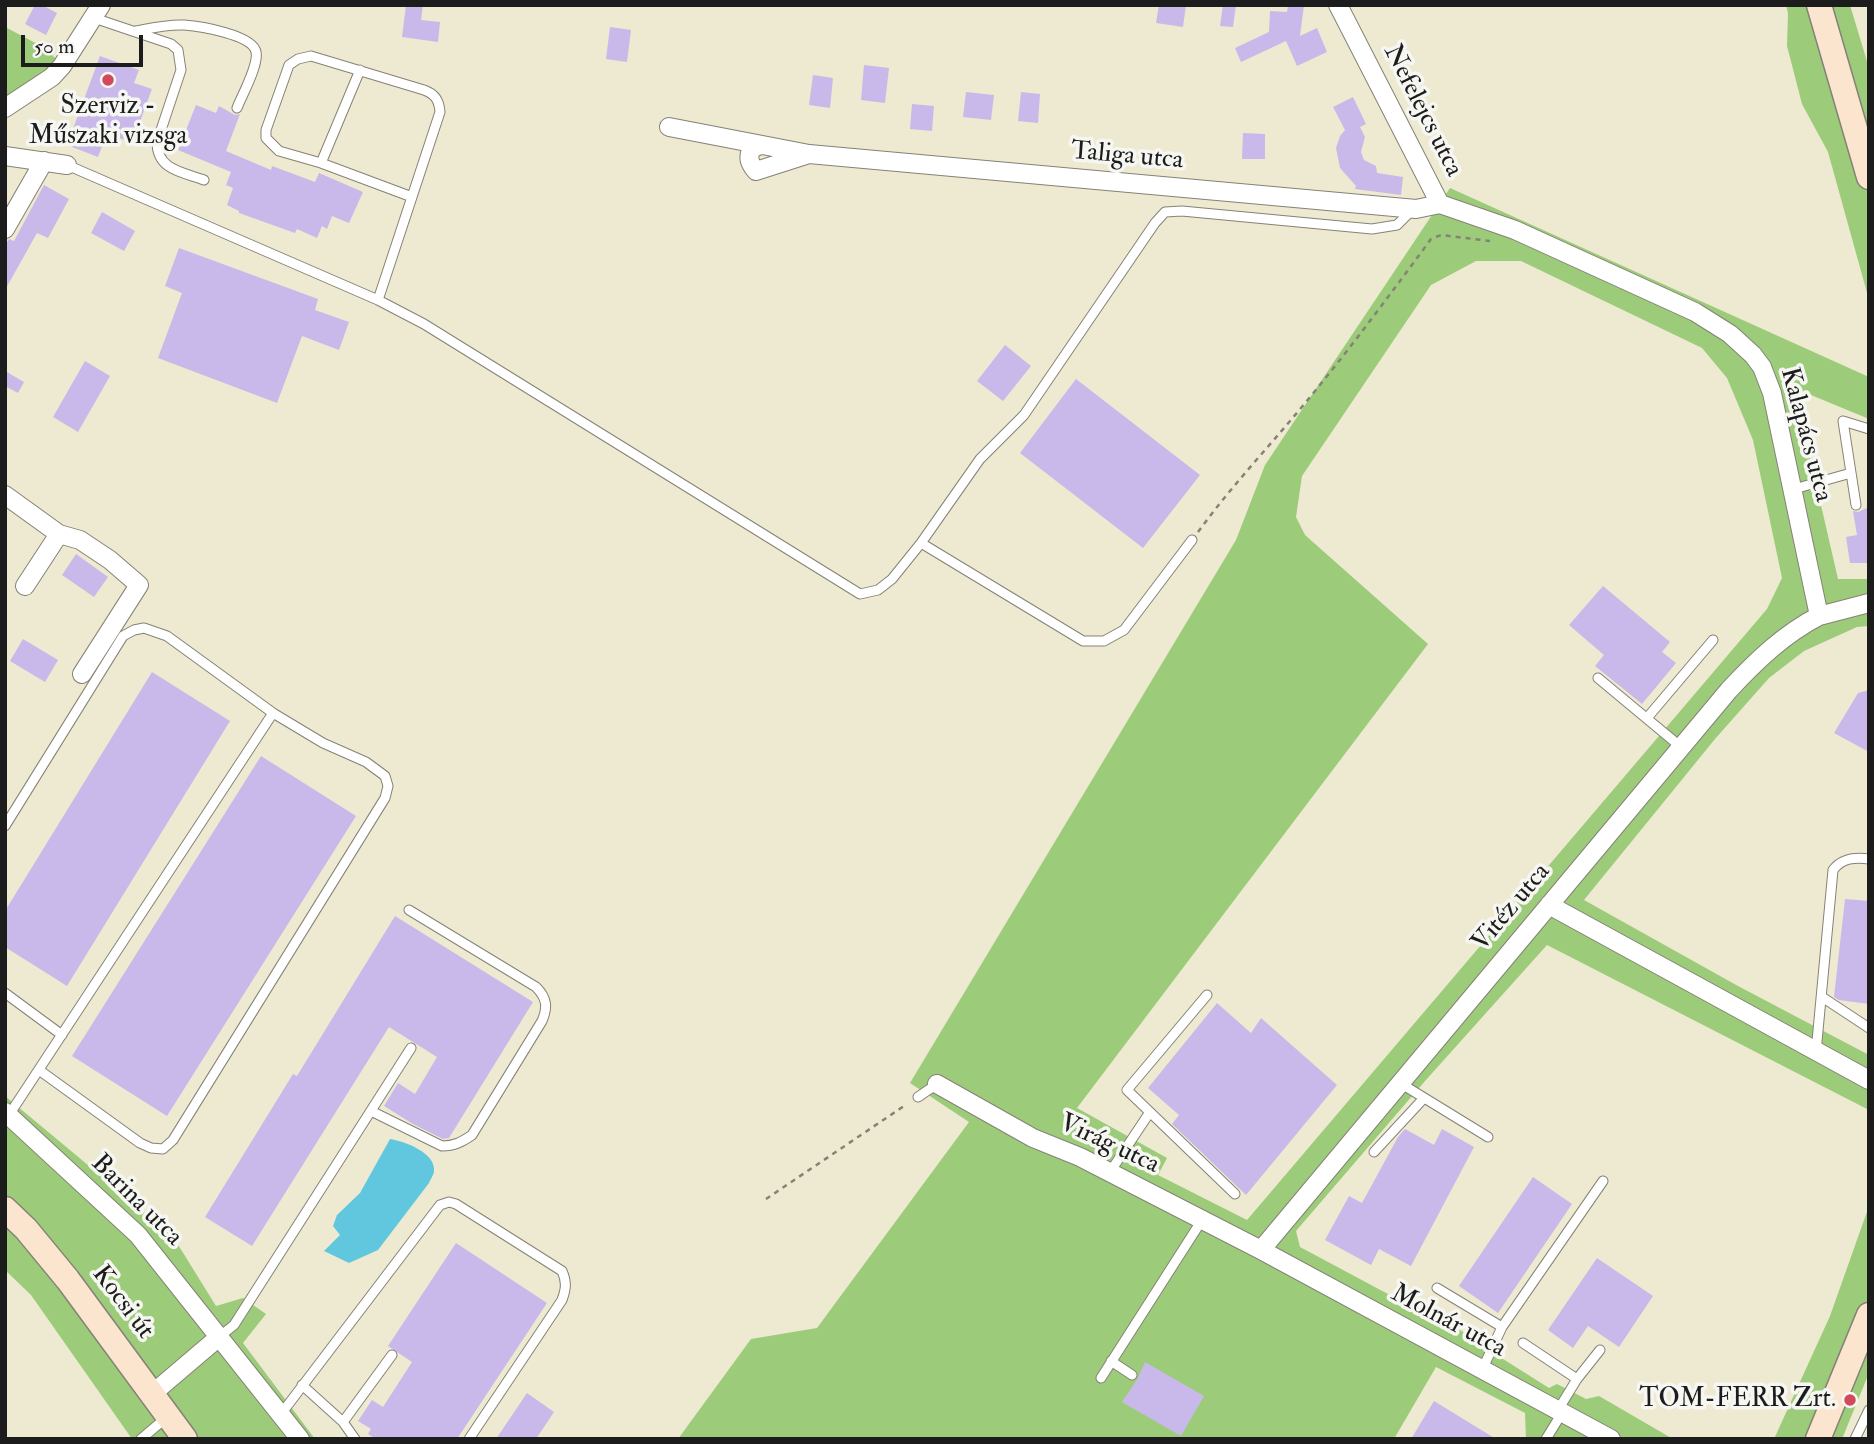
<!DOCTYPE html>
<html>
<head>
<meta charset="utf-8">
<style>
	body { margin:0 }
	#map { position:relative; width:1874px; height:1444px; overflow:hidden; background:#eee9d1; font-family:"IM FELL Double Pica",serif }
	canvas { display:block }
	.frame { position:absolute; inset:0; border:7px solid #1c1c1c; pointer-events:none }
	.scale { position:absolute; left:21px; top:35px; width:122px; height:32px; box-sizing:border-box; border:4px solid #1c1c1c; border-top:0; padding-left:9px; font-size:21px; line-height:24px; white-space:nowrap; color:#1c1c1c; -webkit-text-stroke:5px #f6f6f2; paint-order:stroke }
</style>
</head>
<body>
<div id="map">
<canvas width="1874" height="1444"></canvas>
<div class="frame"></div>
<div class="scale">50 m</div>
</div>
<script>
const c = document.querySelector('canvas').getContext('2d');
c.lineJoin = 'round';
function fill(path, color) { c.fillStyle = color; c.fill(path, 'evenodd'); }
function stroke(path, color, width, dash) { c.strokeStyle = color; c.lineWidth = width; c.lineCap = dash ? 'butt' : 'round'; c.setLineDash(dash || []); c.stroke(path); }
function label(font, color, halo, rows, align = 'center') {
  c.font = font + ' "IM FELL Double Pica",serif'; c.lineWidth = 7; c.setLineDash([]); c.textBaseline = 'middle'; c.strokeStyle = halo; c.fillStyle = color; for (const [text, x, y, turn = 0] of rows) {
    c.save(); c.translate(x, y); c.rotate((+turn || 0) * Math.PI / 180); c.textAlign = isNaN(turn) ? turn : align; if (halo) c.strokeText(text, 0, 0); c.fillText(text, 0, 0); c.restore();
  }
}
const green = new Path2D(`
	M1786 5H1850L1869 68V300L1828 152 1802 104 1787 46 1788 13Z
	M5 27 45 48 57 60 51 68 5 97Z
	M1450 188 1869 377V419L1794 388 1838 579H1869V626L1857 627 1804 651 1769 678 1715 739 1584 900 1738 986 1869 1055V1110L1547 945 1425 1081 1296 1231 1300 1247 1416 1309 1470 1335 1484 1347 1549 1388 1557 1384 1586 1399 1599 1396 1673 1439H1526L1525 1413 1436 1367 1394 1439H678L751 1339 817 1328 969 1122 910 1083 1236 540 1265 465ZM1476 261H1521L1702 348 1727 378 1753 440 1782 578 1767 609 1247 1220 1158 1175 1167 1158 1077 1108 1428 644 1305 535 1296 517 1302 476 1431 285Z
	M5 1096 172 1235 216 1306 243 1298 266 1314 243 1343 315 1439H132L31 1295 5 1270Z
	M1869 1206V1373L1842 1439H1774L1830 1316Z`);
const water = new Path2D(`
	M390 1139C404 1141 437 1153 434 1172 433 1176 430 1180 429 1183L378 1250 349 1263 324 1251 340 1235 333 1226 337 1215 360 1193Z`);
const building = new Path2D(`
	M35 5H42L57 13 46 35 25 24Z
	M406 5H423L421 20 440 22 438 42 402 37Z
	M1159 5H1186L1183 27 1156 23Z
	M1223 5H1236L1233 27 1220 26Z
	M1288 5H1304L1300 36 1317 28 1327 52 1297 66 1286 41 1241 62 1235 48 1269 32 1270 11 1287 12Z
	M610 27 631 30 627 62 606 59Z
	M100 56 139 70 134 83 152 89 132 143 107 133 98 157 67 145Z
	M864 65 889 68 885 103 861 100Z
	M813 75 833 78 830 108 809 105Z
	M966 92 994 95 991 120 963 117Z
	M1021 92 1040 94 1038 123 1018 121Z
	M1353 97 1366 124 1360 127 1365 137 1361 152 1364 160 1376 166 1377 173 1403 177 1401 195 1355 189 1356 186 1340 168 1336 148 1340 136 1345 130 1333 107Z
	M912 104 934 106 932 131 910 129Z
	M196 105 216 113 219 106 235 115 240 114 226 151 271 170 272 166 315 182 319 173 363 192 349 223 332 216 327 229 322 226 317 238 297 229 295 233 239 213V211L227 205 233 188 226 185 231 172 178 150Z
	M1243 133 1265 134V159H1242Z
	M44 185 69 199 48 238 37 233 5 290V246L9 239 14 241Z
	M102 212 135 231 124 251 91 233Z
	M179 248 318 299 315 310 349 322 339 350 302 336 277 403 158 358 182 293 165 286Z
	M1005 345 1031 366 1003 401 977 381Z
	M85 361 110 376 78 432 53 417Z
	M5 371 24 382 18 393 5 386Z
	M1076 379 1200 475 1143 548 1020 453Z
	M1869 507V563H1850L1846 537 1857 535 1853 511 1858 512Z
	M76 554 108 577 94 597 62 575Z
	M1603 586 1670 642 1662 652 1676 663 1642 704 1595 666 1604 655 1569 625Z
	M23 639 58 660 45 682 10 661Z
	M152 672 230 721 67 986 5 947V911Z
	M1869 690V752L1834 733 1858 693Z
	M261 756 356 816 167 1116 72 1056Z
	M1845 899 1869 901V1004L1839 1000 1834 997Z
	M395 916 533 1002 449 1138 443 1139 413 1124 384 1106 398 1083 415 1094 437 1057 389 1027 252 1246 205 1217 293 1074 297 1076Z
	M1217 1003 1251 1033 1261 1018 1337 1085 1246 1195 1172 1124 1179 1115 1148 1088Z
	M1405 1129 1434 1145 1442 1129 1474 1147 1411 1266 1379 1249 1371 1265 1325 1240 1349 1196 1362 1203 1398 1137Z
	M1533 1177 1572 1204 1498 1313 1459 1286Z
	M456 1243 547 1303 457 1439H376L368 1434 371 1429 358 1421 372 1400 383 1407 412 1362 388 1346Z
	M1597 1258 1653 1296 1619 1347 1588 1326 1573 1348 1548 1330Z
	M1145 1362 1204 1396 1181 1436 1122 1402 1138 1378Z
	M527 1393 554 1412 536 1439H496Z
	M1434 1401 1496 1439H1411Z`);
const path = new Path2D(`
	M1198 532C1230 488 1266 450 1301 408 1347 353 1389 296 1431 239L1441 235 1490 241
	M766 1199 907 1104`);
const lane = new Path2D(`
	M94 18 171 44 178 50 181 70 157 142C157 170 182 172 204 180
	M136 31C152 28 168 24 184 25 200 26 253 35 256 52 259 65 242 95 237 108
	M321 163 360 70
	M67 165 378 300 424 324 860 594 878 590 892 579 921 543 980 459 1024 415 1155 223 1165 212 1182 211 1372 229 1397 225 1411 211
	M378 300 440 112C439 100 435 94 424 90L311 56 298 59 289 65 266 130V138L279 151 321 163 412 197
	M1794 489 1851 473
	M1856 505 1843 421 1869 429
	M921 543 1083 641H1104L1124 630 1192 540
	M1598 678 1681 747
	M1647 718 1713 640
	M5 826 123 636 134 630 144 628 167 636 273 713 323 743 366 762 385 776 388 786 385 798 173 1140 163 1149 151 1148 140 1143 39 1070
	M5 993 62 1035
	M1207 995 1127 1090 1235 1194
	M1822 997 1869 1028
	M1816 1052 1833 870C1842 858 1855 857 1869 859
	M1400 1083 1488 1137
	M918 1097 937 1084
	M371 1111 442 1146C454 1146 462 1142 472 1135L542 1021C548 1007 547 998 536 987L409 910
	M9 1115 273 713
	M1374 1152 1424 1098
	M1110 1172 1150 1112
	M1437 1288 1502 1327
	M219 1337 234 1325 411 1048
	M1523 1343 1577 1379
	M1111 1361 1132 1375
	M1482 1370 1502 1327 1603 1181
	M1101 1378 1202 1220
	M302 1385 343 1422 355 1439
	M1558 1410 1577 1379 1600 1350
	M281 1414 440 1205 449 1202 456 1204 562 1271C567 1282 566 1289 562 1300L469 1439
	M343 1422 392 1355
	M141 1439 167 1417
	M1546 1439 1562 1413
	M1855 1439 1869 1410`);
const street = new Path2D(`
	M1338 5 1440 204
	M5 108 52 77 62 66 101 5
	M669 127 809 154 1416 209 1440 204 1515 230 1695 312 1730 334 1753 355 1762 367 1772 393 1819 616 1869 603
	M760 145 751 149C748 158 749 163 756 171L806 155
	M5 156 67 165
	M5 229 44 161
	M5 495 59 534 80 540 110 560 139 585 82 674
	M25 586 59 534
	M1549 905 1869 1080
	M937 1084 1033 1138 1080 1157 1261 1250 1611 1439
	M5 1112 138 1235 300 1439
	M1261 1250 1729 690C1756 661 1784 634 1819 616
	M152 1394 219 1337`);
const secondary = new Path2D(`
	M1819 5 1869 177
	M5 1209 26 1229 68 1280 185 1439
	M1818 1439 1869 1315`);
const markers = [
	[108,80,7,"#d1495b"],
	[1850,1400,7,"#d1495b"]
];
const poiNames = [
	["Szerviz -",108,107],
	["Műszaki vizsga",108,137],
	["TOM-FERR Zrt.",1836,1400,"right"]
];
const streetNames = [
	["Nefelejcs utca",1422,111,63],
	["Taliga utca",1127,157,5],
	["Kalapács utca",1805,435,75],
	["Vitéz utca",1512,908,-50],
	["Virág utca",1109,1145,25],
	["Barina utca",136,1201,45],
	["Kocsi út",122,1303,53],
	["Molnár utca",1448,1322,28]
];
fill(green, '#9ccc7a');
fill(water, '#61c7df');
fill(building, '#c9b9ea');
stroke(lane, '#858276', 11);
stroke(street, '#858276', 20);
stroke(secondary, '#858276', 27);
stroke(path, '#858276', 2.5, [5, 5]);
stroke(lane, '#fff', 9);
stroke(street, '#fff', 18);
stroke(secondary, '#fbe5cf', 24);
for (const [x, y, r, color] of markers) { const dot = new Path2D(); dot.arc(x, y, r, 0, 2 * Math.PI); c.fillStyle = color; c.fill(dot); stroke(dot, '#f6f6f2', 2.5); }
label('26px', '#1c1c1c', '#f6f6f2', poiNames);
label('26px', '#1c1c1c', '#f6f6f2', streetNames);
</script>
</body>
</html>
